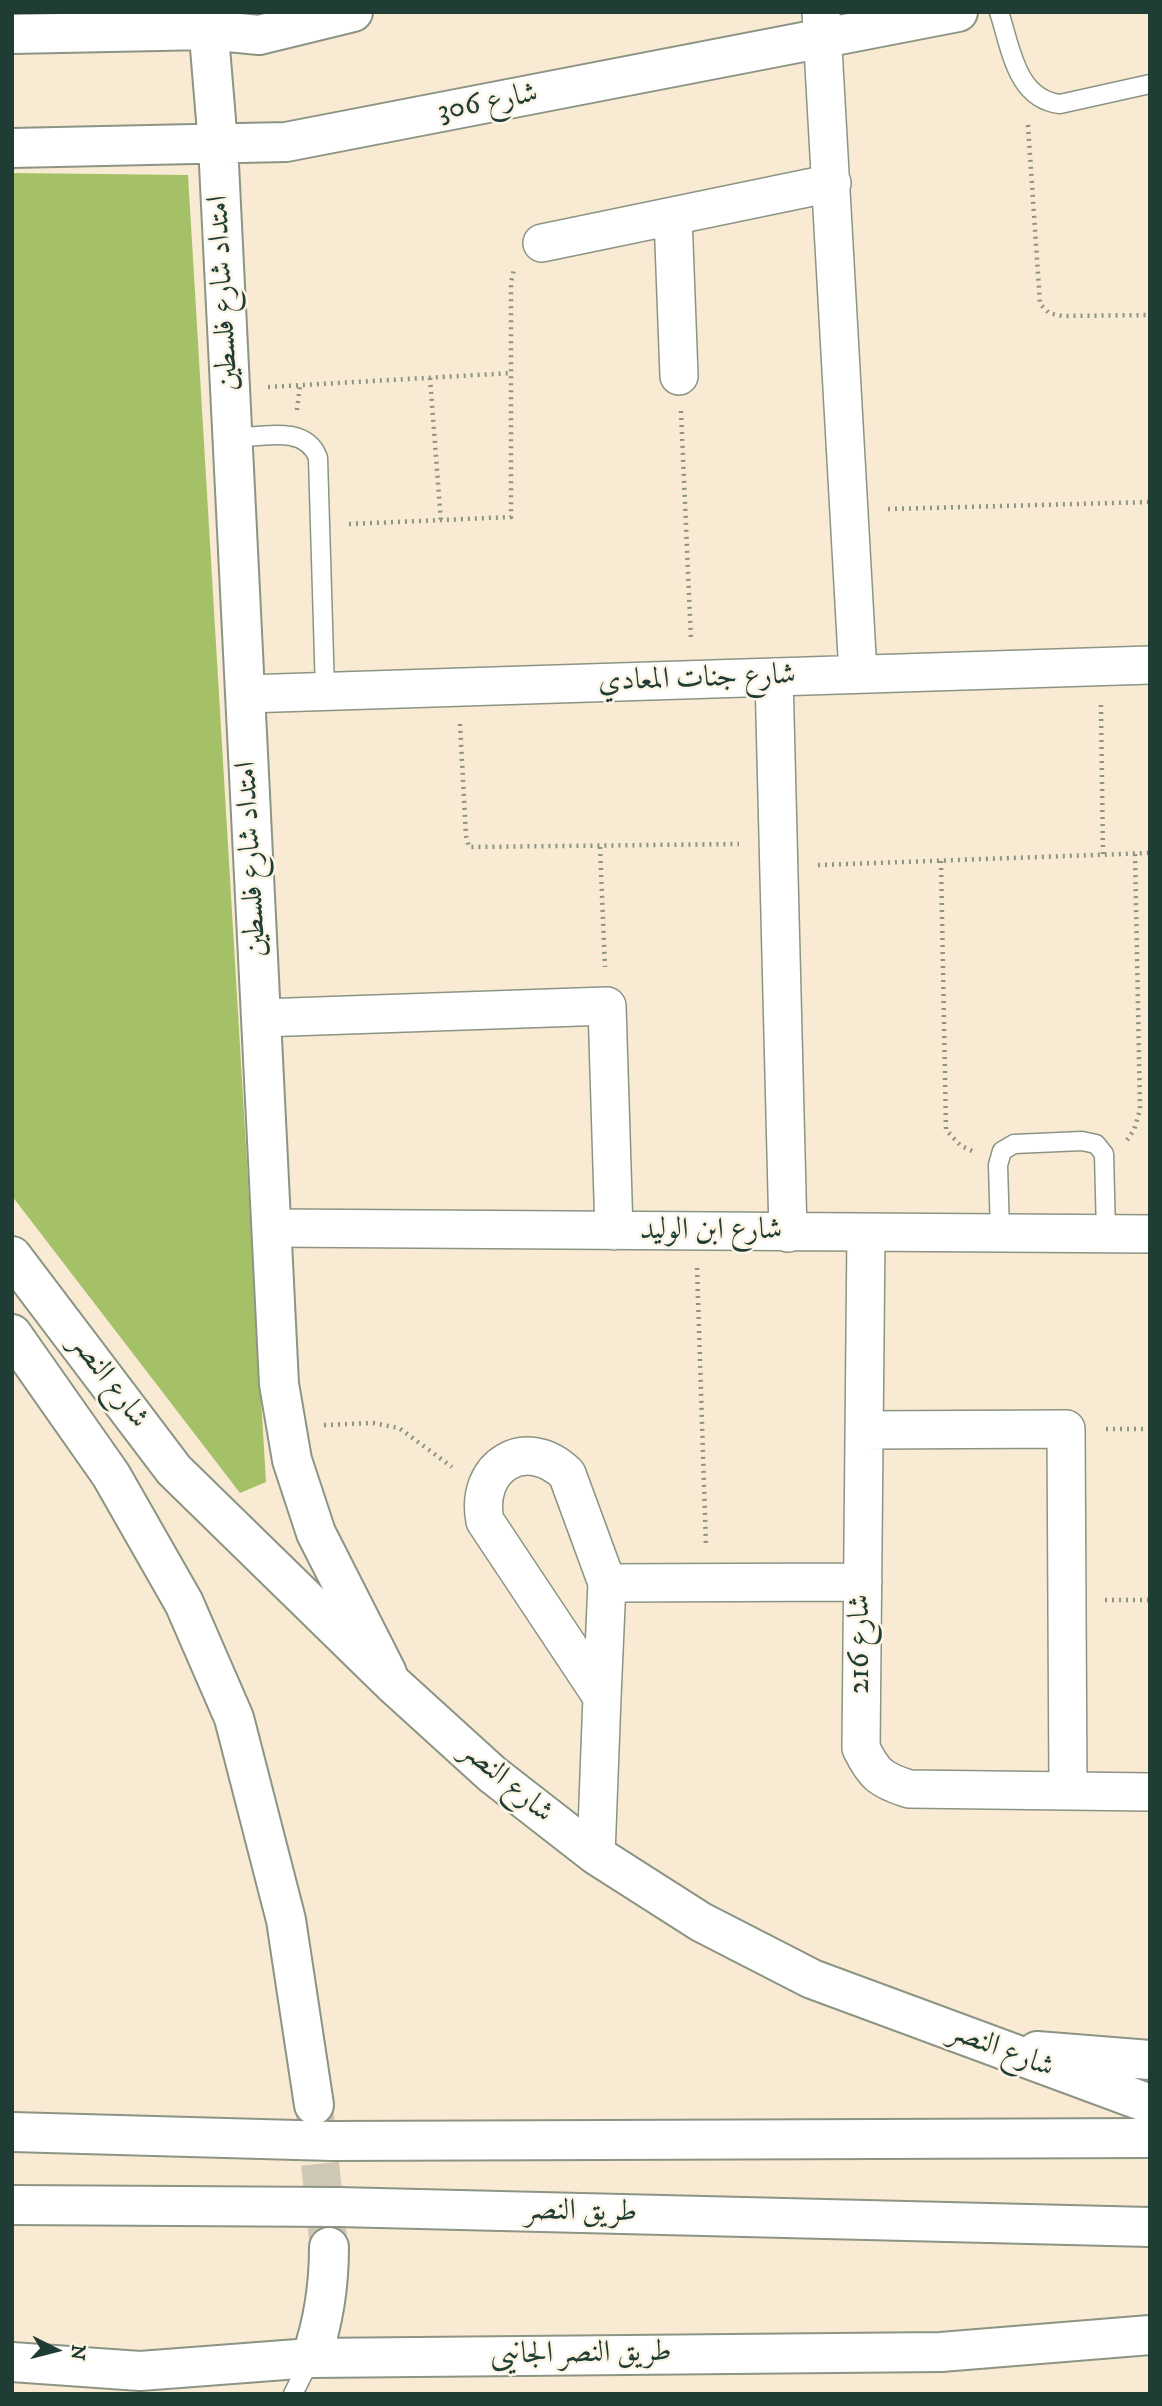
<!DOCTYPE html>
<html>
<head>
<meta charset="utf-8">
<style>
	body { margin:0 }
	#map { position:relative; width:1162px; height:2406px; overflow:hidden; background:#f8ead3; font-family:"IM FELL DW Pica",serif }
	canvas { display:block }
	.frame { position:absolute; inset:0; border:14px solid #1f3d34; pointer-events:none }
	.north { position:absolute; left:21px; top:2315px; width:70px; height:70px; -webkit-text-stroke:5px #fcf5e5; paint-order:stroke; rotate:96deg; font-size:19px; font-weight:700; line-height:28px; text-align:center; color:#1f3d34 }
	.north::after { content:''; display:block; margin:auto; width:24px; height:32px; background:#1f3d34; clip-path:polygon(50% 0,100% 100%,50% 72%,0 100%) }
</style>
</head>
<body>
<div id="map">
<canvas width="1162" height="2406"></canvas>
<div class="frame"></div>
<div class="north">N</div>
</div>
<script>
const c = document.querySelector('canvas').getContext('2d');
c.lineJoin = 'round';
function fill(path, color) { c.fillStyle = color; c.fill(path, 'evenodd'); }
function stroke(path, color, width, dash) { c.strokeStyle = color; c.lineWidth = width; c.lineCap = dash ? 'butt' : 'round'; c.setLineDash(dash || []); c.stroke(path); }
function label(font, color, halo, rows, align = 'center') {
  c.font = font + ' "IM FELL DW Pica",Amiri,serif'; c.lineWidth = 5; c.setLineDash([]); c.textBaseline = 'middle'; c.strokeStyle = halo; c.fillStyle = color; for (const [text, x, y, turn = 0] of rows) {
    c.save(); c.translate(x, y); c.rotate((+turn || 0) * Math.PI / 180); c.textAlign = isNaN(turn) ? turn : align; if (halo) c.strokeText(text, 0, 0); c.fillText(text, 0, 0); c.restore();
  }
}
const green = new Path2D(`
	M12 173 188 175 266 1482 240 1493 12 1196Z`);
const secondaryTunnel = new Path2D(`
	M314 2107 329 2247`);
const path = new Path2D(`
	M1028 125 1040 304 1049 313 1062 316 1150 315
	M430 378 441 522
	M268 387 512 373
	M297 410 300 385
	M681 411 691 640
	M888 509 1150 502
	M349 524 511 517V283L514 269
	M1101 705 1103 855
	M460 724 466 836 469 847 739 844
	M600 847 605 967
	M941 861 946 1130 960 1145 972 1151
	M818 865 1150 853
	M1127 1140 1134 1130 1140 1110 1135 853
	M697 1268 706 1546
	M324 1425 373 1423 399 1428 452 1467
	M1106 1429H1150
	M1105 1600H1150`);
const service = new Path2D(`
	M999 12C1011 48 1016 99 1060 104L1150 84
	M232 438C261 437 306 424 318 458L325 691
	M1000 1233 998 1165 1002 1151 1014 1144 1082 1141 1096 1144 1104 1154 1106 1233
	M293 2394 311 2358`);
const minor = new Path2D(`
	M821 12 858 674
	M673 216 679 376
	M542 243 832 183
	M774 677 788 1233
	M245 694 1150 665
	M261 1018 607 1006 614 1231
	M272 1228 1150 1234
	M866 1233 861 1748C874 1775 881 1780 909 1789L1150 1792
	M864 1430 1066 1429 1068 1791
	M607 1583 863 1582
	M596 1855 602 1697 485 1521C474 1466 526 1434 567 1474L607 1583 602 1697`);
const tertiary = new Path2D(`
	M207 12 218 144 279 1384 292 1460 316 1533 387 1673
	M12 34 208 30 259 35 353 12
	M12 148 286 142 958 12`);
const secondary = new Path2D(`
	M12 1256 174 1470 393 1684 492 1774 596 1855 701 1922 812 1979 1150 2104
	M12 1334 111 1475 184 1603 234 1718 286 1920 314 2105
	M1037 2051 1150 2060
	M311 2358C324 2321 329 2287 329 2247
	M12 2362 140 2371 311 2358 941 2352 1150 2335`);
const trunk = new Path2D(`
	M12 2132 332 2141 1150 2138
	M12 2205 338 2207 1150 2227`);
const streetNames = [
	["شارع 306",488,104,-11],
	["امتداد شارع فلسطين",225,293,-93],
	["شارع جنات المعادي",697,680,-2],
	["امتداد شارع فلسطين",253,859,-93],
	["شارع ابن الوليد",711,1232],
	["شارع النصر",108,1382,53],
	["شارع 216",862,1644,-90],
	["شارع النصر",506,1783,40],
	["شارع النصر",1001,2051,21],
	["طريق النصر",581,2213,1],
	["طريق النصر الجانيى",581,2355,-1]
];
fill(green, '#a5c167');
stroke(secondaryTunnel, '#cdc7b3', 38, [38, 19]);
stroke(service, '#8c9484', 21);
stroke(minor, '#8c9484', 40);
stroke(tertiary, '#8c9484', 42);
stroke(secondary, '#8c9484', 42);
stroke(trunk, '#8c9484', 42);
stroke(path, '#8c9484', 4.5, [2, 5]);
stroke(service, '#fff', 18);
stroke(minor, '#fff', 37);
stroke(tertiary, '#fff', 38);
stroke(secondary, '#fff', 38);
stroke(trunk, '#fff', 38);
label('30px', '#1f3d34', '#fcf5e5', streetNames);
</script>
</body>
</html>
